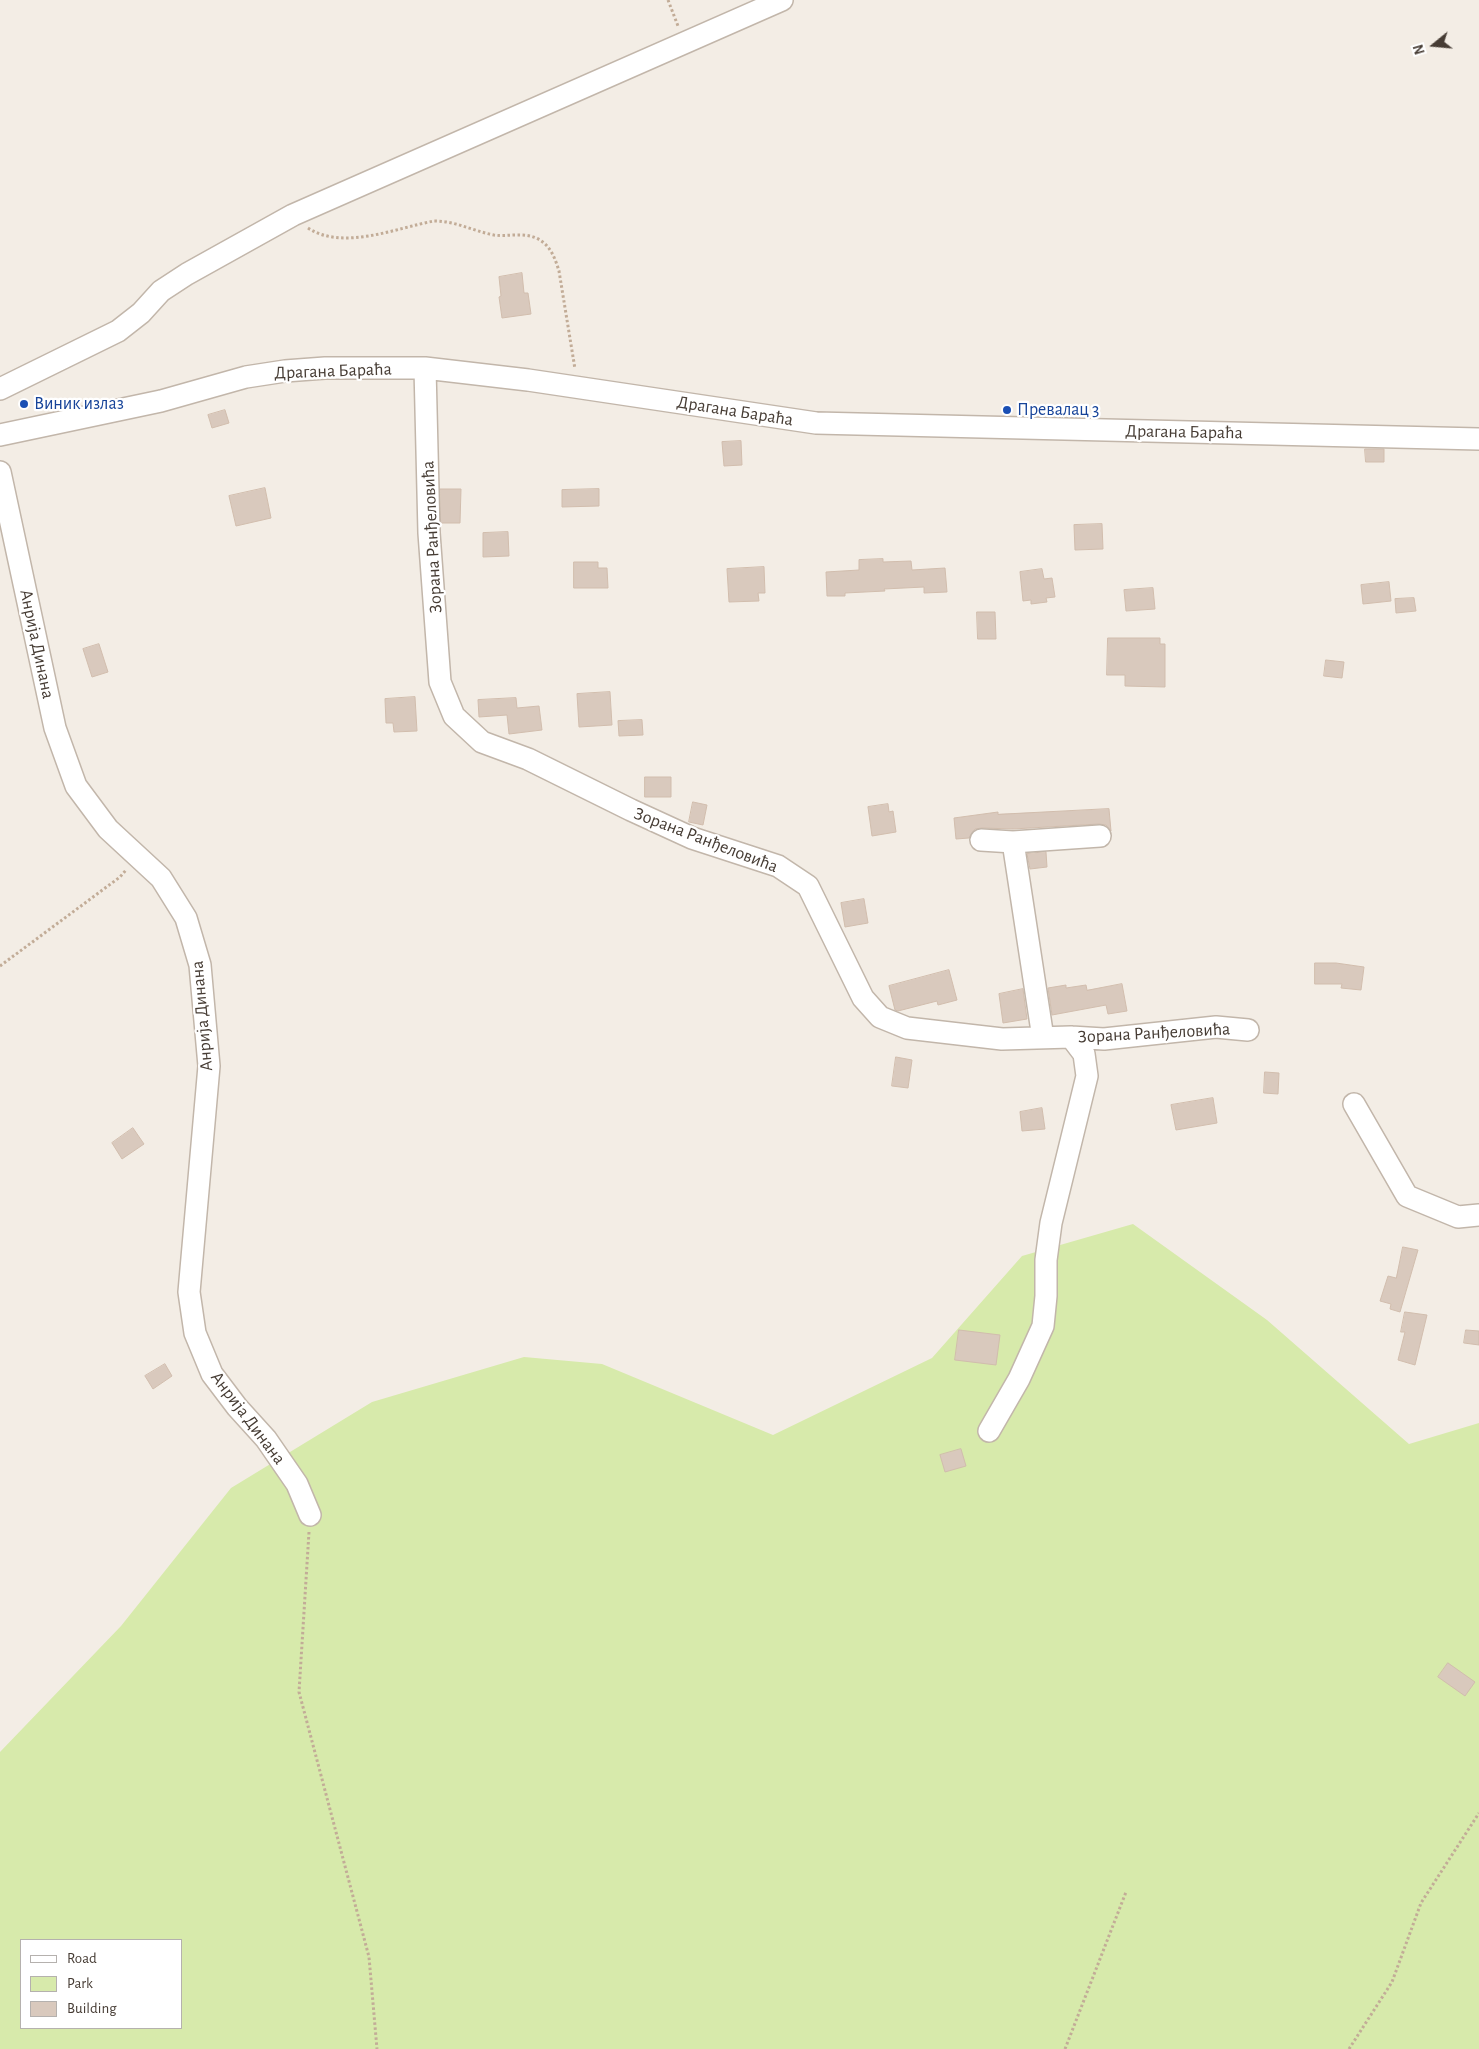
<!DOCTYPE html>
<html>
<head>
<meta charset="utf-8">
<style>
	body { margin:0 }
	#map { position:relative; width:1479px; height:2049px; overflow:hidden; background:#f3ede5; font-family:"Alegreya Sans",sans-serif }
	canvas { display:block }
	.legend { position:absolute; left:20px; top:1939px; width:162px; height:90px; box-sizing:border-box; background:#fff; border:1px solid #b5b1ae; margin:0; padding:6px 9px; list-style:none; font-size:15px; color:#463c34 }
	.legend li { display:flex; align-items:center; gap:10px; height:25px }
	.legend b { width:25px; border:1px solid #b5b1ae }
	.north { position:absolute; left:1409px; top:20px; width:50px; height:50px; -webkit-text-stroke:4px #fff; paint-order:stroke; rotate:253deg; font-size:14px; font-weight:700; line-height:20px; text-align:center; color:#463c34 }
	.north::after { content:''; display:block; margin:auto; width:18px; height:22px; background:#463c34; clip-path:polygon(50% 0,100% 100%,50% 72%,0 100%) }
</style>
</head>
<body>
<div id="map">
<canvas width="1479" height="2049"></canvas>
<ul class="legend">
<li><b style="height:6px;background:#fff"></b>Road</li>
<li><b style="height:14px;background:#d7eaab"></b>Park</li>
<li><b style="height:14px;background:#d9c9bd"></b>Building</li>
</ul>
<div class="north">N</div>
</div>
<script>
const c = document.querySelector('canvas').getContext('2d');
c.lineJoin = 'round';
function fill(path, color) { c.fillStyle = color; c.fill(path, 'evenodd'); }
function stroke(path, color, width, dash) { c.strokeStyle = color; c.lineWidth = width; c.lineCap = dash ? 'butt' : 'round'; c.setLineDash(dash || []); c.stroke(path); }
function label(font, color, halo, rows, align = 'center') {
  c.font = font + ' "Alegreya Sans",sans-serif'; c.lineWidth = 4.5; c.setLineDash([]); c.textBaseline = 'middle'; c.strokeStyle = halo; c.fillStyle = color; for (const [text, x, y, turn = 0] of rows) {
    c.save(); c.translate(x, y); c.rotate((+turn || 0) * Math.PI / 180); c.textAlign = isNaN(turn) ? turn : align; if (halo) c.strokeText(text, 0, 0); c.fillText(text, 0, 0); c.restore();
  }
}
const green = new Path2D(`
	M1133 1224 1267 1320 1409 1444 1479 1423V2049H0V1752L121 1626 231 1488 372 1402 524 1357 602 1364 773 1435 932 1358 1022 1256ZM21 1940H181V2028H21Z`);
const building = new Path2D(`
	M522 273 524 293H528L531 314 502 318 499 297 501 296 499 277Z
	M225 410 229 423 212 428 208 415Z
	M741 441 742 465 724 466 722 442Z
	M1365 449H1384V462H1366Z
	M265 488 271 518 236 526 229 496Z
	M440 489H461L460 523H441Z
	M599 489V506L562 507V490Z
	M1102 524 1103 549 1075 550 1074 525Z
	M508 532 509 556 483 557V533Z
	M883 559V562L911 561 912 570 945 568 947 592 924 593V587L884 589 885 591 845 593V596H827L826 572 859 570V560Z
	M574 562H598V568H607L608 588H574Z
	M764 567 765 593H758L759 601 729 602 727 569Z
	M1042 569 1044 579 1052 578 1055 597 1046 598 1047 602 1031 604V600L1023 601 1020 572Z
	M1389 582 1391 601 1363 604 1361 585Z
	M1153 588 1155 609 1126 611 1124 590Z
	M1414 598 1416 611 1396 613 1395 599Z
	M977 612H995L996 639H978Z
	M1108 638H1160V644H1165V687L1125 686V675H1107Z
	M99 644 108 672 92 677 83 649Z
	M1326 660 1344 662 1342 678 1324 676Z
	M610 692 612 725 579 727 577 694Z
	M415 697 417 731 394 732 393 723H386L385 699Z
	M516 698 517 708 539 706 542 730 509 734 507 715 479 717 478 700Z
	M642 720 643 735 619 736 618 721Z
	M645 777H671V797H645Z
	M693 802 707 805 703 825 689 822Z
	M888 804 889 812 893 811 896 832 872 836 868 807Z
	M1109 809 1111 831 1106 825 1099 824 1013 829 982 828 975 829 969 838 956 839 954 818 998 812V814Z
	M1046 852 1047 867 1030 869 1027 854Z
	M864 899 868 923 845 927 841 903Z
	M1315 963H1336L1364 967 1361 990 1341 988 1342 984H1315Z
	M949 970 957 1000 938 1005 937 1001 898 1011 895 1010 889 986Z
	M1122 984 1127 1011 1108 1014 1106 1005 1052 1015 1048 988 1066 985V988L1086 985 1087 990Z
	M1023 989 1027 1019 1003 1023 999 994Z
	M896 1057 912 1060 908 1088 892 1086Z
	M1265 1072 1279 1073 1278 1094 1264 1093Z
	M1213 1098 1217 1123 1176 1130 1171 1105Z
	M1042 1108 1045 1129 1022 1131 1020 1112Z
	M133 1128 144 1144 122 1159 112 1143Z
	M1403 1247 1418 1250 1400 1312 1390 1309 1391 1304 1380 1301 1388 1276 1396 1278Z
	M1405 1312 1427 1315 1415 1365 1398 1360 1405 1332H1401Z
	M959 1330 1000 1335 996 1365 955 1360Z
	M1466 1330 1479 1331V1345L1464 1343Z
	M165 1364 172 1376 153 1389 145 1376Z
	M961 1449 966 1466 945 1472 940 1455Z
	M1448 1663 1475 1682 1465 1696 1438 1677Z`);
const path = new Path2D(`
	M668 0 678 26
	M308 228C343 251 396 228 434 221 456 221 473 231 494 235 507 237 523 232 536 238 550 244 555 258 559 271L575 369
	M0 966 120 877 126 870
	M309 1532 299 1692 369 1957 377 2049
	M1065 2049 1126 1892
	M1349 2049 1392 1982 1421 1903 1479 1813`);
const minor = new Path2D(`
	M425 368 429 533 440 682 454 716 482 742 528 759 631 810 692 838 778 866 808 886 863 998 880 1017 907 1028 1002 1039 1071 1037 1104 1039 1216 1027 1248 1030
	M0 389 118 331 141 313 161 291 187 274 293 215 782 0
	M0 435 161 401 246 377 285 371 325 368H425L528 380 816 423 1479 439
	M0 472 55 728 76 786 108 829 161 878 186 918 200 965 209 1066 189 1292 195 1333 212 1374 237 1407 266 1439 297 1484 310 1515
	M981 840 1013 842 1100 836
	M1013 842 1043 1038
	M1354 1104 1407 1196 1458 1217 1479 1215
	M989 1431 1019 1379 1043 1326 1046 1296V1260L1051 1223 1087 1076 1084 1054 1071 1037`);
const markers = [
	[24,404,5,"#1a4fb4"],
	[1007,410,5,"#1a4fb4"]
];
const streetNames = [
	["Драгана Бараћа",333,371,-2],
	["Драгана Бараћа",735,411,9],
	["Драгана Бараћа",1184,432,1],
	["Зорана Ранђеловића",432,537,-93],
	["Анрија Динана",37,644,78],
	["Зорана Ранђеловића",706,840,21],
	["Анрија Динана",202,1016,-95],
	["Зорана Ранђеловића",1154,1033,-3],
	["Анрија Динана",248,1418,53]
];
const transitNames = [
	["Виник излаз",34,404],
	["Превалац 3",1017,410]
];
fill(green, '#d7eaab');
fill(building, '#d9c9bd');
stroke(building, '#d1bdad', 1);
stroke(minor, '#c2b6aa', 24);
stroke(path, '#c2ac97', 3, [2.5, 2.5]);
stroke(minor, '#fff', 21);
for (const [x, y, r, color] of markers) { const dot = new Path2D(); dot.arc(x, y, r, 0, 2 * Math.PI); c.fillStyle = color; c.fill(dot); stroke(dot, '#fff', 2); }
label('18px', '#463c34', '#fff', streetNames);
label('18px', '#164399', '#fff', transitNames, 'left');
</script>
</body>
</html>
